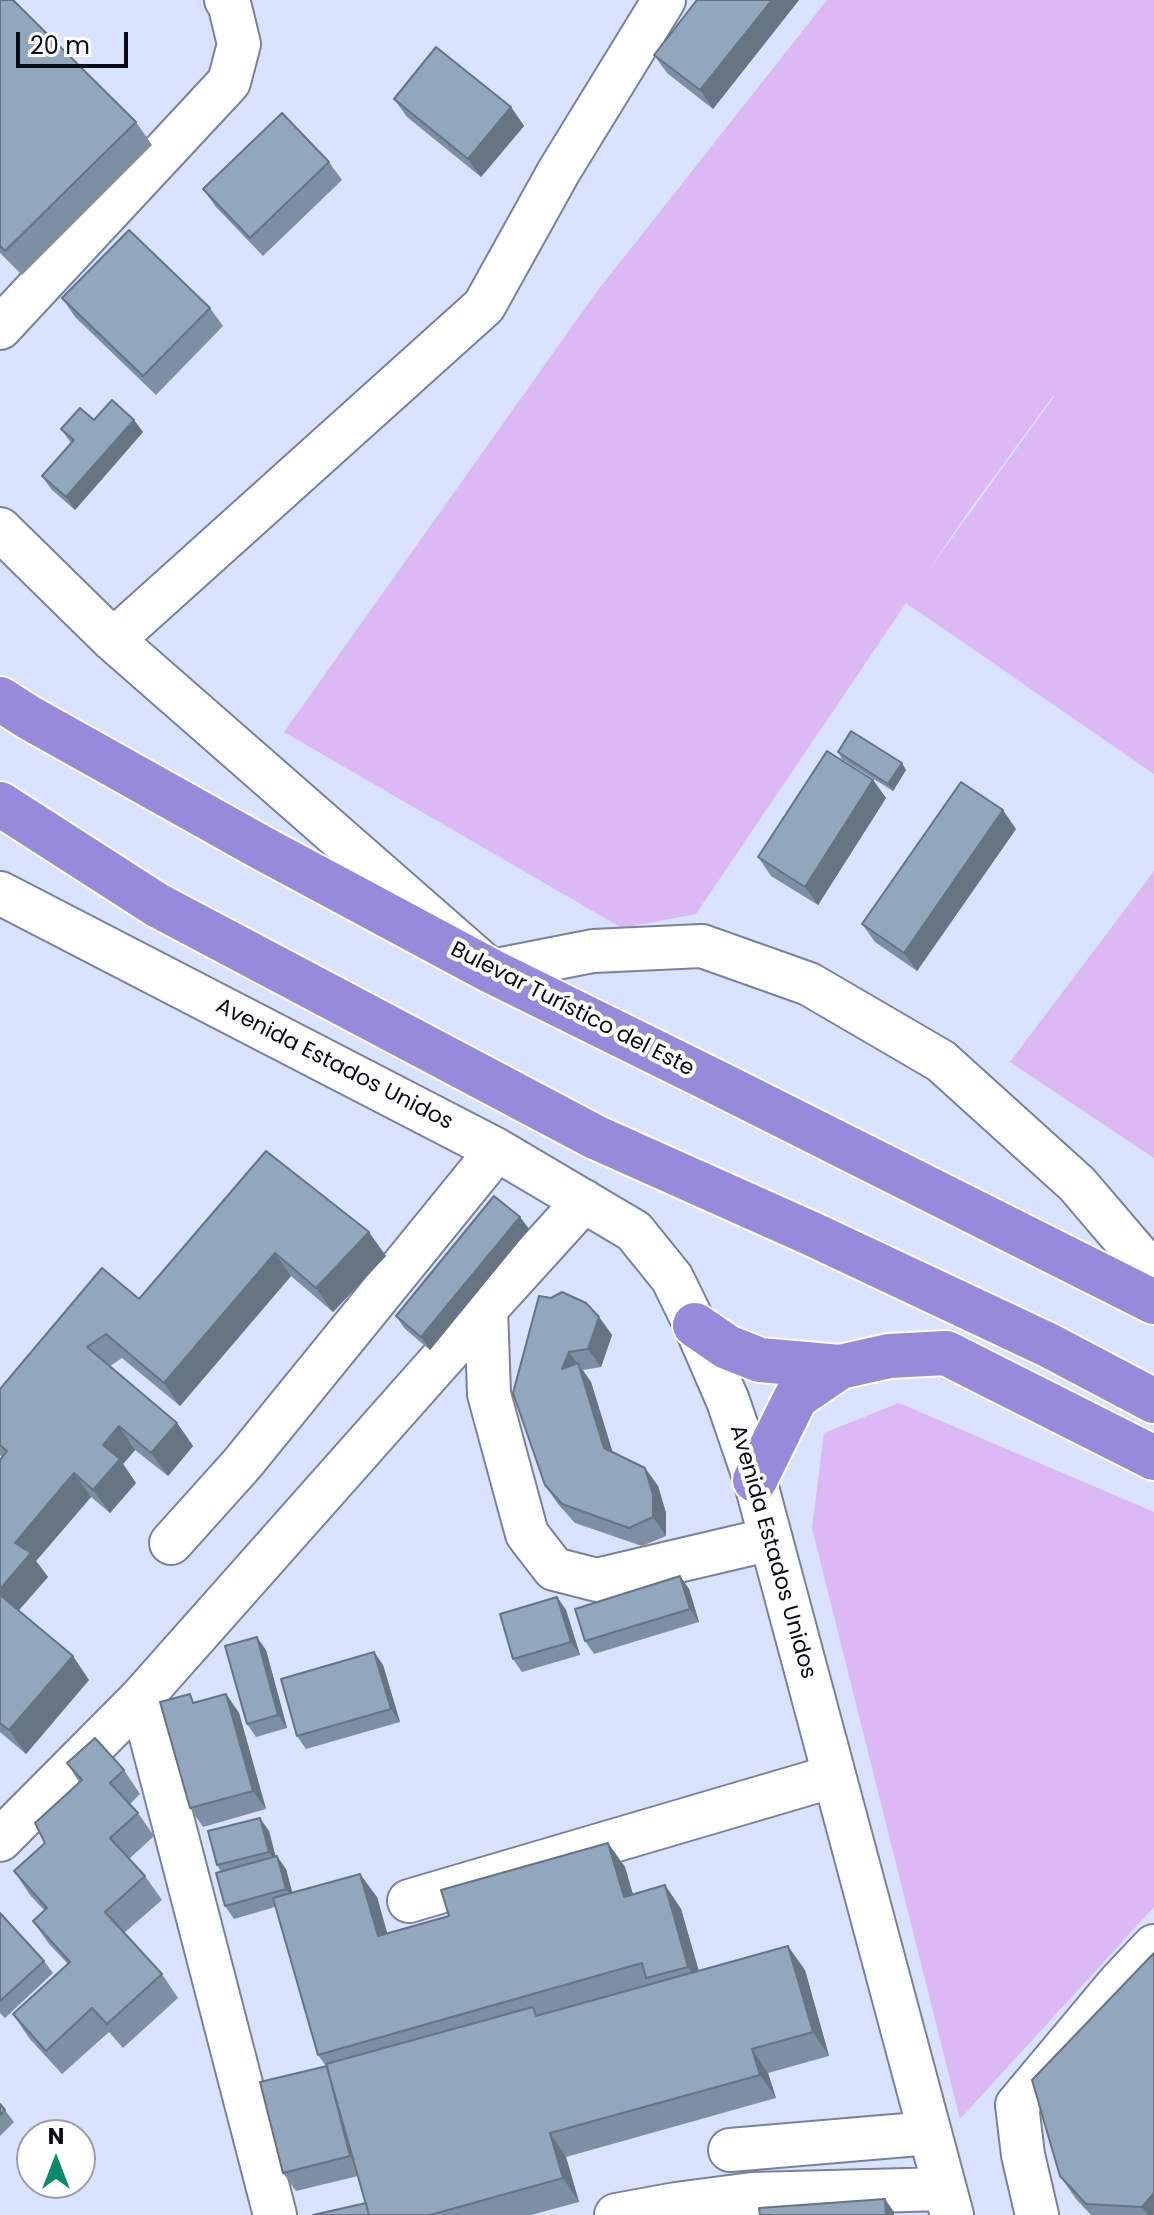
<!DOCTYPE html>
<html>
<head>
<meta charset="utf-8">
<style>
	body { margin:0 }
	#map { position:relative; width:1154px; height:2215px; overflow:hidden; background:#d9e2ff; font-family:Poppins,sans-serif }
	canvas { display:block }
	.north { position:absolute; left:16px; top:2119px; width:80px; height:80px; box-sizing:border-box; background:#fff; border:2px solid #9d9ea1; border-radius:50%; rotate:0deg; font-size:22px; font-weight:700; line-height:32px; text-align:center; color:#090c15 }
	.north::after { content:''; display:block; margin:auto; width:28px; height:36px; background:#0c8a6e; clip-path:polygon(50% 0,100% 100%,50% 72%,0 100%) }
	.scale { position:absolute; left:16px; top:32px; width:112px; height:36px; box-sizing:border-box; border:4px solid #090c15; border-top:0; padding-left:10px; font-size:24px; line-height:28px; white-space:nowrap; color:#090c15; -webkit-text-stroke:6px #fff; paint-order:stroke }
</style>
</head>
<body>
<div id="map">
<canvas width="1154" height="2215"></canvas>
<div class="north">N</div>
<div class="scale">20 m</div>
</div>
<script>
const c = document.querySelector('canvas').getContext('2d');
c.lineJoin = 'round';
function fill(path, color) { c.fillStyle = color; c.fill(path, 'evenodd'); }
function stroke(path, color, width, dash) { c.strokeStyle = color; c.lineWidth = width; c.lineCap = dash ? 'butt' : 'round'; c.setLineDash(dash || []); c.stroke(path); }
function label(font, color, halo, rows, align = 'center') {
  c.font = font + ' Poppins,sans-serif'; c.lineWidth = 8; c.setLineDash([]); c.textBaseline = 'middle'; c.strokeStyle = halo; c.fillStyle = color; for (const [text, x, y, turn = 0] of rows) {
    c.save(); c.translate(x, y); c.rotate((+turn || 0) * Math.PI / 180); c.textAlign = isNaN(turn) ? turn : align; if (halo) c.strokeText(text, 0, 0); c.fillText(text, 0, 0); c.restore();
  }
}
const green = new Path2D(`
	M827 0H1154V774L906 603 696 914 622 928 284 732 595 294ZM1053 396 1054 397 928 571 968 512Z
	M1154 871V1158L1010 1062Z
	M899 1403 1154 1512V1907L960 2119 812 1528 824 1433Z`);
const minor = new Path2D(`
	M0 328 229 82 239 44 229 3 226 0
	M0 529 113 640 491 971 593 951 702 946 809 984 941 1061 1077 1184 1154 1274
	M113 640 484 306 559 171 664 0
	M0 893 497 1150 634 1231 672 1278 695 1325 728 1401 755 1480 952 2215
	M486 1309 489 1394 527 1534 554 1569 597 1580 771 1539
	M171 1543 242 1464 497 1150
	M141 1698 275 2215
	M0 1840 141 1698 486 1309 584 1201
	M409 1901 834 1776
	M730 2150 930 2133
	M616 2215 676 2204 752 2194 945 2189
	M1037 2215 1023 2155 1017 2105 1119 1983 1154 1946`);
const highway = new Path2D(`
	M0 699 28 717 262 848 491 971 726 1087 1154 1302
	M0 804 157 905 595 1137 812 1234 1048 1345 1154 1401
	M695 1325 727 1347 760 1360 840 1367
	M755 1480 796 1397 840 1367 889 1356 946 1353 1154 1458`);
const wall = new Path2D(`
	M0 0 136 122 152 145 22 275 0 253Z
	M697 0H799L713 109 667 73 654 55Z
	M394 99 511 107 524 126 481 177 407 117Z
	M329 162 342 180 263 256 216 207 203 189Z
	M62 298 210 308 223 326 156 395 75 317Z
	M94 420H134L143 432 75 510 51 489 42 476 71 443 61 429Z
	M838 752 906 770 893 791 842 759Z
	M873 780 886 798 818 905 771 876 758 857Z
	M1016 829 917 971 875 942 862 924Z
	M266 1151 386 1256 333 1312 291 1276 180 1406 122 1358 110 1366 177 1423 193 1446 168 1476 135 1450 123 1464 136 1483 110 1513 91 1497 36 1561 48 1577 18 1610 89 1680 26 1754 0 1732V1460L2 1457 0 1455V1389L139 1299Z
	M520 1217 529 1229 430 1350 405 1329 396 1316Z
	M551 1298 599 1317 612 1335 601 1367 583 1370 591 1382 613 1453 645 1468 658 1486 666 1513V1536L642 1546 575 1523 558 1504 545 1485Z
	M680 1576 689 1589 699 1622 594 1654 585 1641Z
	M557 1597 566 1610 580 1655 522 1672 513 1659Z
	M266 1650 287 1728 256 1737 247 1724Z
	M374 1652 383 1665 400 1722 306 1749 297 1736Z
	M226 1694 239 1713 266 1809 203 1827 190 1808 196 1702Z
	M67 1763 124 1770 140 1794 130 1804 138 1813 154 1836 129 1859 145 1876 162 1900 124 1933 162 1974 178 1998 123 2048 109 2032 62 2074 29 2038 13 2014 68 1964 49 1944 33 1921 44 1910 30 1895 14 1871 45 1843 79 1782Z
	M269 1831 275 1856 286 1869 292 1893 377 1897 387 1934 449 1916 608 1843 625 1867 633 1894 665 1885 681 1909 699 1971 805 1970 829 2056 768 2073 776 2098 566 2157 579 2202 531 2215H313L366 2203 358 2176 296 2191 283 2173 326 2066 318 2055 275 1907 234 1919 225 1906 221 1872 217 1865Z
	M0 1913 44 1961 53 1973 5 2018 0 2013Z
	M1154 1953V2215H1091L1076 2199 1060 2176Z
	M0 2104 14 2122 0 2136Z`);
const shadedWall = new Path2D(`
	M772 0H799L713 109 700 90Z
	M511 107 524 126 481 177 468 159Z
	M134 420 143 432 75 510 66 497Z
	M902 763 906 770 893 791 888 784Z
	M873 780 886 798 818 905 805 887Z
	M1003 810 1016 829 917 971 904 953Z
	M520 1217 529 1229 430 1350 421 1337Z
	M369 1232 386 1256 333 1312 316 1288Z
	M275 1253 291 1276 180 1406 164 1383Z
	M599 1317 612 1335 601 1367 588 1349Z
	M569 1352 591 1382 617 1467 604 1448 562 1369Z
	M177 1423 193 1446 168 1476 151 1453Z
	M119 1426 135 1450 123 1464 136 1483 110 1513 93 1490 103 1445Z
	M645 1468 658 1486 666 1513V1536L653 1517Z
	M74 1473 91 1497 36 1561 48 1577 14 1616 0 1597V1589L15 1543Z
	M680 1576 689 1589 699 1622 690 1609Z
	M557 1597 566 1610 580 1655 571 1642Z
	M257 1637 266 1650 287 1728 278 1715Z
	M374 1652 383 1665 400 1722 391 1709Z
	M73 1656 89 1680 26 1754 9 1730Z
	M226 1694 239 1713 266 1809 253 1791Z
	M260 1818 269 1831 278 1865 269 1852Z
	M608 1843 625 1867 640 1920 624 1897Z
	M277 1856 286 1869 295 1902 286 1889Z
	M360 1874 377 1897 395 1960 378 1936Z
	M665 1885 681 1909 704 1990 688 1967Z
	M788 1946 805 1970 829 2056 813 2032Z
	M752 2049 768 2073 776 2098 760 2075Z
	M328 2066 363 2175 350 2156Z
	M550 2133 566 2157 579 2202 563 2178Z
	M1154 2193V2215H1148L1142 2207Z
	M885 2199 894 2212V2215H886Z`);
const building = new Path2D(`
	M0 0H13L136 122 5 251 0 246Z
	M697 0H772L700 90 654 55Z
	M436 47 511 107 468 159 394 99Z
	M282 113 329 162 250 238 203 189Z
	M129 230 210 308 143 376 62 298Z
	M112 400 134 420 66 497 42 476 74 440 61 429 80 408 94 420Z
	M851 731 902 763 888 784 838 752Z
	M827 751 873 780 805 887 758 857Z
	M961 782 1003 810 904 953 862 924Z
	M266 1151 369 1232 316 1288 275 1253 164 1383 106 1334 87 1347 177 1423 151 1453 119 1426 103 1445 120 1459 93 1490 74 1473 15 1543 31 1553 0 1589V1460L7 1451 0 1445V1389L102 1268 139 1299Z
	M494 1196 520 1217 421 1337 396 1316Z
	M562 1292 586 1303 599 1317 588 1349 569 1352 562 1369 578 1363 604 1448 645 1468 653 1495V1517L629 1528 562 1504 545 1485 513 1393 539 1296 551 1298Z
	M680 1576 690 1609 585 1641 575 1609Z
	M0 1595 73 1656 9 1730 0 1723Z
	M557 1597 571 1642 513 1659 500 1614Z
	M257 1637 278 1715 247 1724 225 1646Z
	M374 1652 391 1709 297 1736 281 1679Z
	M190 1694 193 1703 226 1694 253 1791 190 1808 160 1702Z
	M95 1738 124 1770 110 1783 138 1813 110 1838 145 1876 105 1912 162 1974 107 2024 92 2008 46 2051 13 2014 70 1962 33 1921 47 1908 14 1871 45 1843 35 1823 82 1780 67 1763Z
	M260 1818 269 1852 217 1865 208 1831Z
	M608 1843 624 1897 665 1885 688 1967 646 1978 642 1963 318 2055 273 1898 360 1874 378 1936 449 1916 441 1890Z
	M277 1856 286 1889 225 1906 216 1873Z
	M0 1913 44 1961 0 2001Z
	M788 1946 813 2032 752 2049 760 2075 550 2133 563 2178 430 2215H369L326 2064 533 2007 536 2016Z
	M1154 1953V2193L1142 2207 1086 2204 1060 2176 1032 2080Z
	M327 2066 350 2156 283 2173 260 2082Z
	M0 2104 5 2110 0 2115Z
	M885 2199 886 2215H760L759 2208Z
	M366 2203 369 2215H313Z`);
const streetNames = [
	["Bulevar Turístico del Este",572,1010,27],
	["Avenida Estados Unidos",334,1065,27],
	["Avenida Estados Unidos",772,1552,74]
];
fill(green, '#dcb9f4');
stroke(minor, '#79829c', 46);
stroke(highway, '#fff', 48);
stroke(minor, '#fff', 42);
stroke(highway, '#988ada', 44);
fill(wall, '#7e8fa3');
fill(shadedWall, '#667484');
fill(building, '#92a6bd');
stroke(building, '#667484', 2);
label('22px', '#090c15', '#fff', streetNames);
</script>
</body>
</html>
